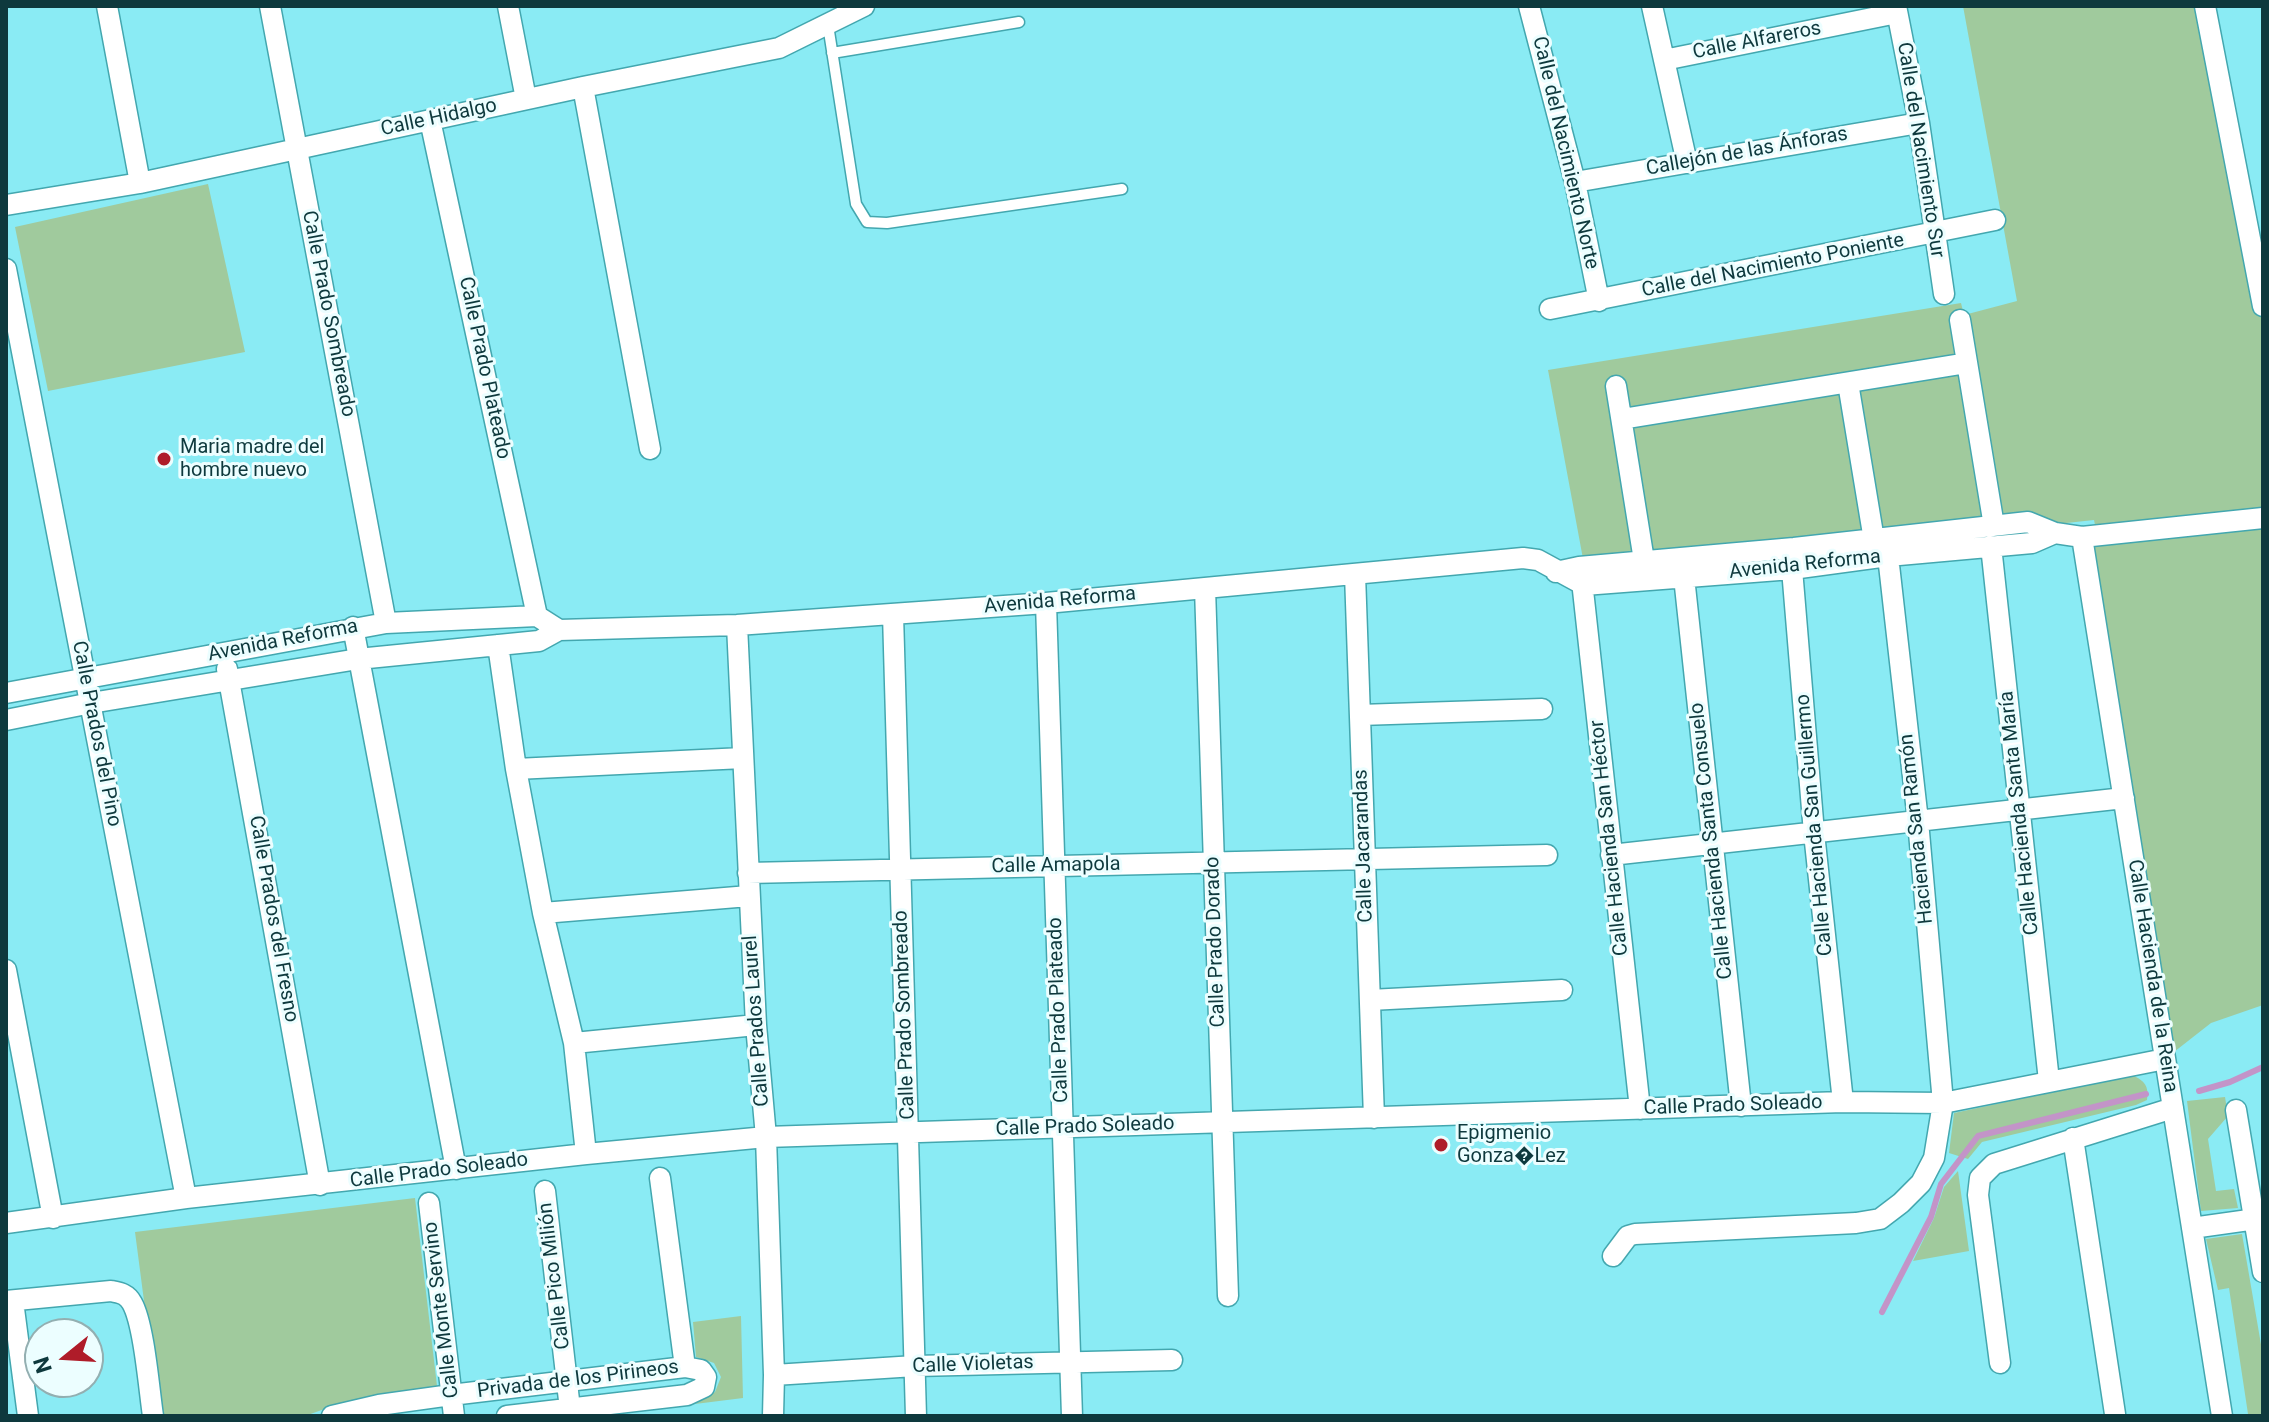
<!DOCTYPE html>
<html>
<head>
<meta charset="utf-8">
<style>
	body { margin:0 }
	#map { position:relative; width:2269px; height:1422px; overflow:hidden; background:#8aebf4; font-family:Roboto,sans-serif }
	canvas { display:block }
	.frame { position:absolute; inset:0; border:8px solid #0e393d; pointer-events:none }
	.north { position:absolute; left:24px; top:1318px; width:80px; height:80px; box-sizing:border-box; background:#ecfeff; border:2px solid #93afb1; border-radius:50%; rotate:252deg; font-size:22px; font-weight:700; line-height:32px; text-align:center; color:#0e393d }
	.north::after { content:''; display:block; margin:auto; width:28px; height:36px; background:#af1c29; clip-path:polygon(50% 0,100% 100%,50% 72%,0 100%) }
</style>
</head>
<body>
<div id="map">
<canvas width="2269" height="1422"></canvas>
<div class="frame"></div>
<div class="north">N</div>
</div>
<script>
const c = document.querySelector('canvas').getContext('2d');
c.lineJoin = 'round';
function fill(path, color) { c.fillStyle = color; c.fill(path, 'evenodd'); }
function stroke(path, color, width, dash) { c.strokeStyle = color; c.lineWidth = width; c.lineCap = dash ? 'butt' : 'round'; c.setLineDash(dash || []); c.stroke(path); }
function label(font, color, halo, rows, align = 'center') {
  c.font = font + ' Roboto,sans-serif'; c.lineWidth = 6; c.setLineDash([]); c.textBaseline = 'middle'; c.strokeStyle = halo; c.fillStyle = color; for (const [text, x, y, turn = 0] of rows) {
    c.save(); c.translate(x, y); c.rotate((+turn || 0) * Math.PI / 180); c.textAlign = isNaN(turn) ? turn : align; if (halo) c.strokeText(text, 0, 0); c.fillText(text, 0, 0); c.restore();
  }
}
const green = new Path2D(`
	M1963 6H2205L2263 295V1005L2211 1023 2165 1059 2082 537 2097 535 2094 520 1586 575 1548 370 1961 303 1964 315 2017 301Z
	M208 184 245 352 48 391 15 227Z
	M2132 1075C2145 1081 2149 1086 2147 1100L2136 1105 1982 1142 1968 1159 1949 1153 1954 1113Z
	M2225 1097 2228 1116 2208 1139 2216 1191 2234 1189 2238 1208 2201 1211 2187 1101Z
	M1958 1171 1969 1251 1913 1261 1934 1218 1944 1187Z
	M415 1198 437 1386 341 1403 305 1416H159L135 1232Z
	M2242 1234 2263 1356V1416H2241L2248 1414 2229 1288 2218 1290 2206 1239Z
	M741 1316 743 1398 695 1404 715 1392 721 1377 714 1363 696 1357 693 1322Z`);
const stream = new Path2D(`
	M2199 1091 2230 1082 2263 1067
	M1882 1312 1931 1217 1941 1184 1978 1136 2146 1094`);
const lane = new Path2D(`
	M828 25 856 204 867 222 887 223 1122 189
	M832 53 1019 22`);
const street = new Path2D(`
	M107 6 140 183
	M270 6 386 623
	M508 6 526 99
	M1529 6 1575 182 1599 301
	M1652 6 1687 163
	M1896 6 1919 123 1944 294
	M2205 6 2263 306
	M1664 60 1897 13
	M583 87 650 449
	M430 120 537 616
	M1575 182 1919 123
	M6 205 140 183 583 87 779 48 864 6
	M6 269 186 1198
	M1550 309 1995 220
	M1960 320 1994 526
	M1848 383 1874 540
	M1616 386 1646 573
	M1622 419 1967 363
	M2082 537 2222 1416
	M1991 546 2049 1081
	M1793 557 1792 569 1814 833 1843 1102
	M1556 572 1579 567 1794 548 2028 522 2055 533 2082 537 2263 518
	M1581 572 1640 1109
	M1355 574 1374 1118
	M1684 577 1741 1106
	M1205 588 1228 1296
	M1046 603 1072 1416
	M893 614 916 1416
	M737 625 756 1025 766 1137 774 1375 773 1416
	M353 627 456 1169
	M498 645 516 769 543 913 574 1043 586 1154
	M227 669 320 1185
	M6 693 386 623 537 616 559 630
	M1360 715 1542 709
	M6 720 91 703 358 659 539 641 559 630 737 625 1046 603 1523 558 1538 560 1584 585 1792 569 1888 556 2032 543 2055 533
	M516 769 743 758
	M1611 855 2124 798
	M748 873 1547 855
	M543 913 749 896
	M6 970 53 1218
	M1370 1000 1562 990
	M574 1043 756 1025
	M2236 1110 2263 1272
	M2073 1138 2115 1414
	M660 1178 685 1367
	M545 1191 570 1409
	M429 1203 454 1416
	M6 1223 186 1198 586 1154 766 1137 1843 1102 1943 1103 2165 1059
	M2192 1228 2263 1218
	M1613 1256 1628 1236 1635 1234 1856 1223 1880 1219 1901 1203 1921 1183 1934 1158 1943 1103 1918 821 1888 556
	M6 1301 111 1291C121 1293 127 1294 132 1303 144 1324 149 1389 153 1416
	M13 1301 28 1416
	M2000 1363 1978 1195 1980 1178 1994 1164 2173 1108
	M774 1375 915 1366 1172 1360
	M332 1416 379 1405 451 1395 685 1367 701 1370 706 1377 704 1387 687 1395 507 1416`);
const markers = [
	[164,459,8,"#af1c29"],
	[1441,1145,8,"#af1c29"]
];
const streetNames = [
	["Calle Alfareros",1757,41,-11],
	["Calle Hidalgo",439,118,-12],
	["Calle del Nacimiento Sur",1920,150,81],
	["Callejón de las Ánforas",1747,152,-10],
	["Calle del Nacimiento Norte",1565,153,77],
	["Calle del Nacimiento Poniente",1773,266,-11],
	["Calle Prado Sombreado",328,314,79],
	["Calle Prado Plateado",484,368,78],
	["Avenida Reforma",1805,565,-6],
	["Avenida Reforma",1060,601,-5],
	["Avenida Reforma",283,641,-11],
	["Calle Prados del Pino",96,734,79],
	["Calle Hacienda Santa María",2020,813,-96],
	["Calle Hacienda San Guillermo",1815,825,-95],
	["Hacienda San Ramón",1917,829,-96],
	["Calle Hacienda San Héctor",1610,838,-96],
	["Calle Hacienda Santa Consuelo",1712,841,-96],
	["Calle Jacarandas",1364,846,-92],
	["Calle Amapola",1056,866,-1],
	["Calle Prados del Fresno",273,919,80],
	["Calle Prado Dorado",1216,942,-92],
	["Calle Hacienda de la Reina",2152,976,81],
	["Calle Prado Plateado",1059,1010,-92],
	["Calle Prado Sombreado",905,1015,-92],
	["Calle Prados Laurel",757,1021,-94],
	["Calle Prado Soleado",1733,1106,-2],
	["Calle Prado Soleado",1085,1127,-2],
	["Calle Prado Soleado",439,1171,-7],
	["Calle Pico Milión",555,1276,-97],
	["Calle Monte Servino",442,1310,-97],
	["Calle Violetas",973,1365,-2],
	["Privada de los Pirineos",578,1380,-7]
];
const poiNames = [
	["Maria madre del",180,448],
	["hombre nuevo",180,471],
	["Epigmenio",1457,1134],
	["Gonza�Lez",1457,1157]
];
fill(green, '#a0ca9d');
stroke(stream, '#c394c8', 6);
stroke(lane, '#43a7af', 13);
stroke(street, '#43a7af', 23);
stroke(lane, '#fff', 10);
stroke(street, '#fff', 20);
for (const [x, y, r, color] of markers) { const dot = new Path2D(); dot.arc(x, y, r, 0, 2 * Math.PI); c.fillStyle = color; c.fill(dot); stroke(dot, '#ecfeff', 3); }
label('20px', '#0e393d', '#ecfeff', streetNames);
label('20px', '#0e393d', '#ecfeff', poiNames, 'left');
</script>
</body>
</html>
